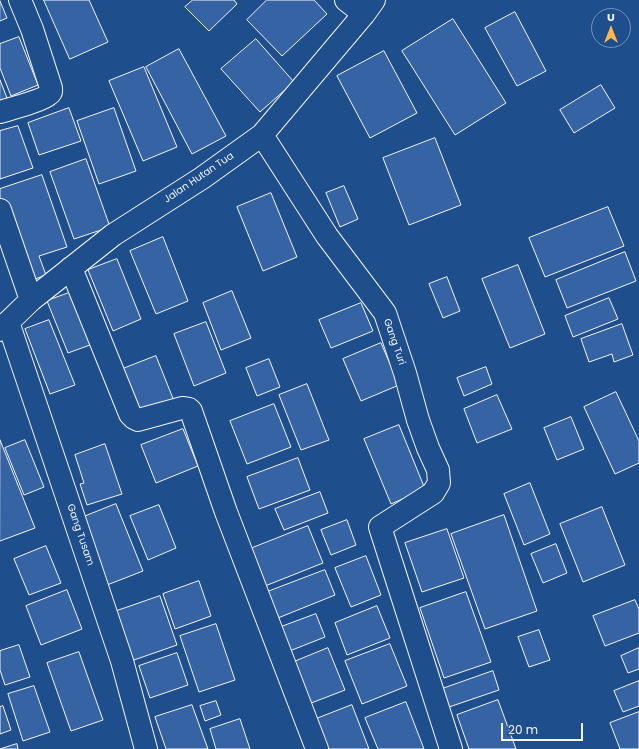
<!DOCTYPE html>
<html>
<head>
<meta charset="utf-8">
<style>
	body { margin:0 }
	#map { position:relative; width:639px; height:749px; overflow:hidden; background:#1f4e8c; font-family:Poppins,sans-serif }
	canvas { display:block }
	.north { position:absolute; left:591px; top:8px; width:40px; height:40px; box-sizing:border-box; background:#1f4e8c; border:1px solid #7391ba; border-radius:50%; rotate:0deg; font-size:11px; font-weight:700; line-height:16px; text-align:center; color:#f2f6ff }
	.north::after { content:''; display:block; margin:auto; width:14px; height:18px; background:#ffb74d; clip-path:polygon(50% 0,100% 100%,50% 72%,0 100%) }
	.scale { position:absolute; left:501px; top:723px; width:82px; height:18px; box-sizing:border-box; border:2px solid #f2f6ff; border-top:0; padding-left:5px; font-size:12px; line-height:14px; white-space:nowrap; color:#f2f6ff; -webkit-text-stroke:3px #1f4e8c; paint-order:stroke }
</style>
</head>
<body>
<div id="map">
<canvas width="639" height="749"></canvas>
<div class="north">U</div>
<div class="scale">20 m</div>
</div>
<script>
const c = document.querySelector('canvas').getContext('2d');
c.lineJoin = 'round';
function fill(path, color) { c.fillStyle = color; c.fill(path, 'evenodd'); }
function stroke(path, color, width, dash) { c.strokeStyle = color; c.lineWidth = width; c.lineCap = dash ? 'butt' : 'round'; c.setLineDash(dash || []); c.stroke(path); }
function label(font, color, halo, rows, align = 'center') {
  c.font = font + ' Poppins,sans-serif'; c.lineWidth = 3; c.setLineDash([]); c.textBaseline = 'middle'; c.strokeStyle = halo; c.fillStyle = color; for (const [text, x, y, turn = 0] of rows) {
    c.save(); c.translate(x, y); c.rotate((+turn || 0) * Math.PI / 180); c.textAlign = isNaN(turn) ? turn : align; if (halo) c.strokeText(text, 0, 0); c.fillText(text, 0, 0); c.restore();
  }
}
const building = new Path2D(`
	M44 0H89L108 42 70 59Z
	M193 0H234L237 4 209 31 185 7Z
	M267 0H314L327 14 282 56 247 20Z
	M0 1 7 18 0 21Z
	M515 12 546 71 517 86 485 28Z
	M453 19 506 103 455 135 402 51Z
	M19 37 38 85 11 96 0 68V44Z
	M256 39 294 82 260 112 221 69Z
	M179 49 226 136 192 154 146 67Z
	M384 51 417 113 370 138 337 76Z
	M144 67 177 147 143 161 109 81Z
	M0 80 7 98 0 101Z
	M601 85 615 108 574 133 560 110Z
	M69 108 81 141 39 155 28 123Z
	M114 108 136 171 99 184 77 121Z
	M18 126 33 168 0 179V131Z
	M435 138 461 205 409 225 383 158Z
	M86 159 110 227 74 239 50 172Z
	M42 175 67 247 39 256 46 275 27 282 0 203V189Z
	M344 186 358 219 340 227 326 193Z
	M271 193 297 257 263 271 237 207Z
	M608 207 624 246 545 277 529 238Z
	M163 237 188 301 156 314 130 251Z
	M625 252 636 281 567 308 556 280Z
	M117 259 141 319 113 331 88 270Z
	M518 265 545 334 510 348 482 279Z
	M447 277 460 311 443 318 429 284Z
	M88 286 109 338 68 353 47 301Z
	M232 291 251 338 221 350 203 303Z
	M609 298 618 319 573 337 565 316Z
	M361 303 373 331 331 348 319 320Z
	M49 320 75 385 50 394 25 329Z
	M206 322 226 373 194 386 174 334Z
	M622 324 633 355 614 362 612 354 589 362 581 339Z
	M381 343 399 385 361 401 343 359Z
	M156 356 178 411 142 425 120 370Z
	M269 359 280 387 257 396 246 368Z
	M486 367 492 384 464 396 457 378Z
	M307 384 329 440 301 450 279 395Z
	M616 392 639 441V463L615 474 584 407Z
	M497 395 512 429 477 443 464 409Z
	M274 404 291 447 247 464 230 421Z
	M571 417 584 449 557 460 544 428Z
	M399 425 425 489 391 504 364 439Z
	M183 429 198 466 156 483 141 445Z
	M0 440 35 528 0 541Z
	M25 440 44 487 24 495 5 448Z
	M105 444 122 494 87 505 80 484 84 483 75 455Z
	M298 458 310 490 259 509 247 477Z
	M530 483 550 534 524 545 504 494Z
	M320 492 328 513 284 530 275 509Z
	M116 504 143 571 107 585 81 518Z
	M159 505 176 548 148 560 130 516Z
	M602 507 625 565 583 582 560 524Z
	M504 515 537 611 485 629 451 534Z
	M347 520 356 545 331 555 321 530Z
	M308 526 323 563 265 586 250 549Z
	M447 529 464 578 422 592 405 543Z
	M556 544 567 573 543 583 531 554Z
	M46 546 61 583 29 595 14 559Z
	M366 556 381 595 351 607 335 568Z
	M325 570 335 595 273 620 262 594Z
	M199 581 211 616 175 629 163 594Z
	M67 590 82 629 41 645 26 606Z
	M466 592 491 662 444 678 420 608Z
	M160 596 177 645 131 661 114 612Z
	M635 600 639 609V633L605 646 593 616Z
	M377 606 390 638 347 655 335 623Z
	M316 614 325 637 282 654 273 630Z
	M216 624 235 680 199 692 180 636Z
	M539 630 550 660 529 667 518 637Z
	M390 644 407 686 362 704 345 661Z
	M19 645 30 677 5 685 0 670V651Z
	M328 648 345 690 306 705 289 664Z
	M639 648V669L628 673 621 656Z
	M79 652 103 720 71 731 47 663Z
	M177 653 188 685 150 698 139 666Z
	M493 671 499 690 449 707 442 689Z
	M639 681V706L623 712 614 691Z
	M34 686 50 732 23 741 8 694Z
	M498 700 516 749H469L457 715Z
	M216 701 221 715 205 721 200 706Z
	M406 702 424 749H378L365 718Z
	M192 705 208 749H166L155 717Z
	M352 705 369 749H322L311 721Z
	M3 706 11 730 0 734V707Z
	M639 712V749H620L610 723Z
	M240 719 250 749H216L210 729Z
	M17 744 18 749H0Z`);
const minor = new Path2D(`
	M346 0 364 14
	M0 112C10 109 44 100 49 94 52 92 51 91 51 88L32 29 20 0
	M262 135 327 236 385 313 405 373 418 420 428 448 438 470 439 483 433 493 380 527 451 749
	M0 210 31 300
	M71 268 130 414 134 418 138 420 182 408 189 409 191 411 226 512 317 749
	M8 322 122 661 146 749
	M0 330 31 300 113 235 202 178 262 135 364 14 374 0`);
const streetNames = [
	["Jalan Hutan Tua",199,178,-34],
	["Gang Turi",394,342,71],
	["Gang Tusam",80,535,71]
];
fill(building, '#3563a3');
stroke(building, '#f2f6ff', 1);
stroke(minor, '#f2f6ff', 24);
stroke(minor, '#1f4e8c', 22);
label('10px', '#f2f6ff', '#1f4e8c', streetNames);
</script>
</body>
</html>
